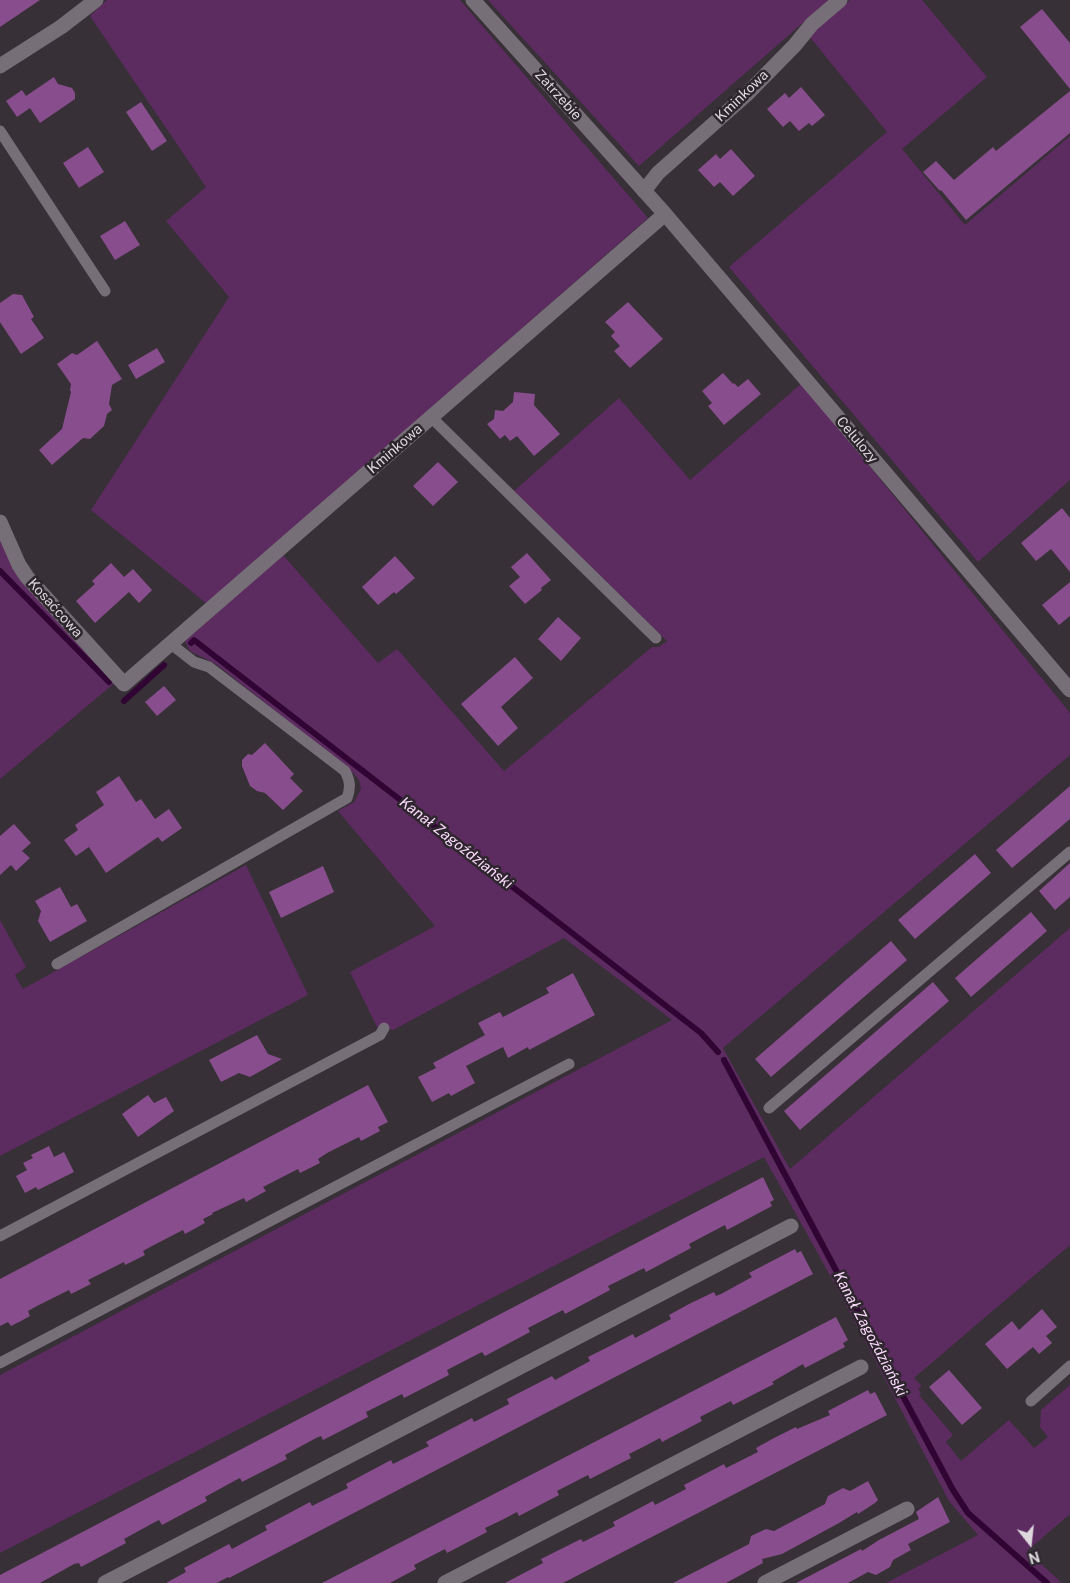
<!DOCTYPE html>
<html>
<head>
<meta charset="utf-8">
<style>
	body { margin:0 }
	#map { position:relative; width:1070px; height:1583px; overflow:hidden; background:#373037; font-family:"Public Sans",sans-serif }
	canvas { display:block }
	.north { position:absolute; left:1005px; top:1518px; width:50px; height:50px; -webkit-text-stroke:4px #2d262d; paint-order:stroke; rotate:164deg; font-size:14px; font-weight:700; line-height:20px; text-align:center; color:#dcd8dc }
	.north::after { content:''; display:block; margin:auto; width:18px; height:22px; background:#dcd8dc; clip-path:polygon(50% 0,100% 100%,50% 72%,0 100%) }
</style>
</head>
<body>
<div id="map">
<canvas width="1070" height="1583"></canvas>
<div class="north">N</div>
</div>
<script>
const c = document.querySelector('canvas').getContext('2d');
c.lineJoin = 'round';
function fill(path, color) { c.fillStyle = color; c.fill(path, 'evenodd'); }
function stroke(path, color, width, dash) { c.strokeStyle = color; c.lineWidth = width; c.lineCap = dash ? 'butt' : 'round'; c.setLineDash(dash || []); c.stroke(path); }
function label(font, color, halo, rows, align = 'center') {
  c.font = font + ' "Public Sans",sans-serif'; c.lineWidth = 5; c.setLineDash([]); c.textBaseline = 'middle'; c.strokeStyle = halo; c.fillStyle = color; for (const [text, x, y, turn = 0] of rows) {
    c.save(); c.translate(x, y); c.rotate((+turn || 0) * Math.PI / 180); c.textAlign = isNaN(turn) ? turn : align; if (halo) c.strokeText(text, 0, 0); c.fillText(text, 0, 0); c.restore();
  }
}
const green = new Path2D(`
	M107 0H460L648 218 207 604 91 510 229 297 166 221 206 187 90 16Z
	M488 0H829L639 166Z
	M850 0H922L987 77 902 149 965 225 1070 136V480L978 562 729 267 887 132 809 36Z
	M802 383 1070 713V755L723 1048 790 1169 1070 928V1245L914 1378 922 1386 918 1389 921 1393 919 1395 953 1435 946 1442 961 1461 1009 1420 1034 1448 1048 1437 1040 1427 1041 1410 1070 1385V1514L1027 1551 1062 1583H886L978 1535 949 1501 836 1286 764 1157 0 1553V1375L672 1020 564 938 393 1030 377 1027 350 972 435 926 338 811 354 802 361 789 359 780 353 773 216 664 190 651 185 641 283 555 378 663 397 649 504 771 652 647H659L667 641 514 491 619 398 690 480Z
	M0 538 117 681 0 779Z
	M246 865 308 995 0 1156V920L26 967 15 975 23 989Z`);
const stream = new Path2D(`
	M0 571 109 682
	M191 643 194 640 701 1033 718 1052
	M124 701 164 665
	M724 1060 953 1490 968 1513 1047 1583`);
const building = new Path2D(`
	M0 0H40L0 27Z
	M1042 9 1070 43V89L1020 27Z
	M54 77 58 84 72 88 75 93V99L40 123 30 108 17 117 6 101 22 90 26 96Z
	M801 87 825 115 812 126 809 123 799 131 790 121 783 127 767 109 785 93 789 98Z
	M1070 91V133L966 220 941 190 940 191 923 172 936 161 954 180 993 147 996 151Z
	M141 102 167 141 152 151 126 112Z
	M88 147 104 172 79 188 63 163Z
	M731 149 755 176 733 196 720 182 714 187 698 170 716 154 720 159Z
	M125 221 140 245 115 260 100 236Z
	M13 294 22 295 34 317 31 319 44 338 21 354 0 322V303Z
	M628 302 663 339 630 368 614 351 620 346 611 336 615 332 605 322Z
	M97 341 122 379 112 385 109 404 112 410 107 414 104 426 90 439 83 438 52 465 39 450 62 429 71 392 70 390 71 384 57 364 72 353 77 355Z
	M157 348 165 362 136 379 128 365Z
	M723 373 733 384 734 383 738 387 748 379 761 394 724 425 708 406 712 403 702 391Z
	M514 392 535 394 534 405 560 434 534 456 517 436 510 441 505 435 500 439 487 424 494 419 495 410 503 411 513 402Z
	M438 462 458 482 433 506 413 486Z
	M1062 508 1070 518V572L1051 549 1036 561 1021 543Z
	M527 553 551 580 541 588 542 590 525 604 509 586 520 577 511 567Z
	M395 556 415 578 396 594 394 592 378 605 362 587Z
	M111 563 124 577 133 569 152 590 139 603 129 592 95 623 76 601 95 584 92 581Z
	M1070 582V616L1059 625 1042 605Z
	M558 617 581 638 561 661 538 639Z
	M515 657 533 678 501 707 518 728 498 746 461 704Z
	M164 686 176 700 157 716 145 702Z
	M265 743 294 774 290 778 303 791 283 810 265 793 257 791 250 786 242 766V760L248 754 252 755Z
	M119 776 136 802 141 799 155 819 169 809 182 828 162 842 158 837 106 873 89 847 76 856 64 840 78 830 75 825 104 805 96 792Z
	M1070 786V819L1012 868 996 850Z
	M14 824 31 843 22 851 30 858 16 871 11 865 0 875V836Z
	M975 854 991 873 915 939 898 920Z
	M1070 863V897L1055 910 1039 891Z
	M323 866 334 892 281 918 269 892Z
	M60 887 71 907 77 904 87 921 50 942 38 921 41 911 35 901Z
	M1031 912 1047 931 971 997 955 978Z
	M891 941 907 960 771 1077 755 1059Z
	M573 973 595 1015 529 1050 528 1047 508 1058 503 1047 466 1066 475 1083 451 1096 449 1093 432 1102 418 1077 436 1068 433 1063 485 1035 478 1023 500 1012 503 1017 549 993 546 988Z
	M933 982 949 1001 800 1130 784 1111Z
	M257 1035 268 1054 282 1059 250 1077 239 1073 221 1082 209 1060Z
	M368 1085 388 1122 378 1127 380 1131 361 1141 359 1137 327 1153 318 1159 320 1163 300 1173 298 1169 263 1187 266 1191 246 1202 244 1198 212 1213 213 1214 203 1219 205 1223 185 1234 183 1230 152 1246 143 1251 145 1255 125 1265 124 1262 88 1280 91 1284 71 1294 69 1290 37 1306 28 1311 30 1316 21 1321 11 1326 8 1322 0 1326V1279Z
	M148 1095 154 1103 166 1097 174 1111 138 1137 122 1114Z
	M49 1146 54 1157 64 1152 74 1172 38 1190 36 1187 25 1193 16 1176 27 1170 23 1163 33 1158 31 1155Z
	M763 1177 774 1200 770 1202 772 1206 727 1230 725 1225 706 1235 689 1244 691 1248 646 1272 644 1268 608 1286 610 1290 565 1314 563 1310 528 1328 530 1332 485 1356 482 1352 478 1354 447 1370 449 1375 404 1398 402 1394 366 1412 368 1417 323 1440 321 1436 316 1438 285 1455 287 1459 242 1482 240 1478 236 1480 205 1497 207 1501 162 1525 159 1520 155 1522 124 1539 126 1543 81 1567 79 1563 74 1564 40 1583H0V1575Z
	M795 1249 797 1253 801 1251 813 1274 229 1578 228 1577 217 1583H166L186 1572 184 1568 229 1544 232 1549 267 1530 265 1526 310 1502 312 1506 348 1488 346 1484 391 1460 393 1464 429 1446 426 1442 445 1432 472 1418 474 1422 509 1404 507 1399 552 1376 555 1380 590 1361 588 1357 606 1348 633 1334 635 1338 671 1319 669 1315 689 1304 714 1292 716 1296 721 1294 752 1277 749 1273Z
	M1042 1309 1057 1327 1046 1336 1052 1343 1039 1354 1033 1347 1007 1369 985 1344 1012 1321 1019 1330Z
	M836 1317 848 1340 843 1343 845 1347 805 1368 803 1364 772 1382 774 1384 733 1405 731 1401 700 1417 702 1421 662 1442 660 1438 643 1447 629 1454 631 1458 590 1479 588 1475 557 1491 559 1495 519 1516 517 1512 502 1520 485 1528 487 1532 447 1553 445 1549 414 1565 416 1569 390 1583H322Z
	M949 1370 982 1408 962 1425 929 1387Z
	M868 1390 870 1394 875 1392 887 1415 563 1583H505L543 1563 541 1559 581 1539 583 1542 615 1526 613 1522 653 1501 655 1505 686 1489 684 1485 724 1464 726 1468 758 1452 756 1448 774 1438 796 1427 797 1429 830 1415 828 1411Z
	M868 1481 878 1500 875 1503 858 1514 857 1512 839 1523 782 1554 762 1559 763 1563 726 1583H673L749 1544 751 1536 766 1529 774 1531 825 1504 828 1496 843 1488 850 1491Z
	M938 1497 950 1522 908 1544 911 1550 893 1560 890 1567 876 1575 868 1572 848 1583H796L861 1549 862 1551 879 1540 919 1519 916 1512Z`);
const lane = new Path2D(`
	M0 131 105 291
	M432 418 656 638
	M57 964 347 798C351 787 350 781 345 771L209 667 194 662 171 644
	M769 1108 1070 852
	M0 1236 380 1035 384 1028
	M0 1363 569 1064
	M1031 1401 1070 1366`);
const street = new Path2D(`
	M473 0 665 214 1070 690
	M0 66 61 27 96 0
	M644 191 658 173 746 95 795 45 812 24 840 0
	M0 522 19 565 27 577 124 684 665 214
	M105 1583 791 1226
	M445 1583 861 1367
	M765 1583 907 1509`);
const streetNames = [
	["Zatrzebie",558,95,48],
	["Kminkowa",742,96,-44],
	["Celulozy",857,440,50],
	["Kminkowa",395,449,-41],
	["Kosaćcowa",55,608,48]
];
const waterNames = [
	["Kanał Zagoździański",456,843,38],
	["Kanał Zagoździański",870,1334,62]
];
fill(green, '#5c2b5f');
stroke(stream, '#300533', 6);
fill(building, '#884d8c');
stroke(lane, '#766f77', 11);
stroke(street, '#766f77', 15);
label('14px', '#dcd8dc', '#2d262d', streetNames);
label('italic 15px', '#f9d7fa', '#2d262d', waterNames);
</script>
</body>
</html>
